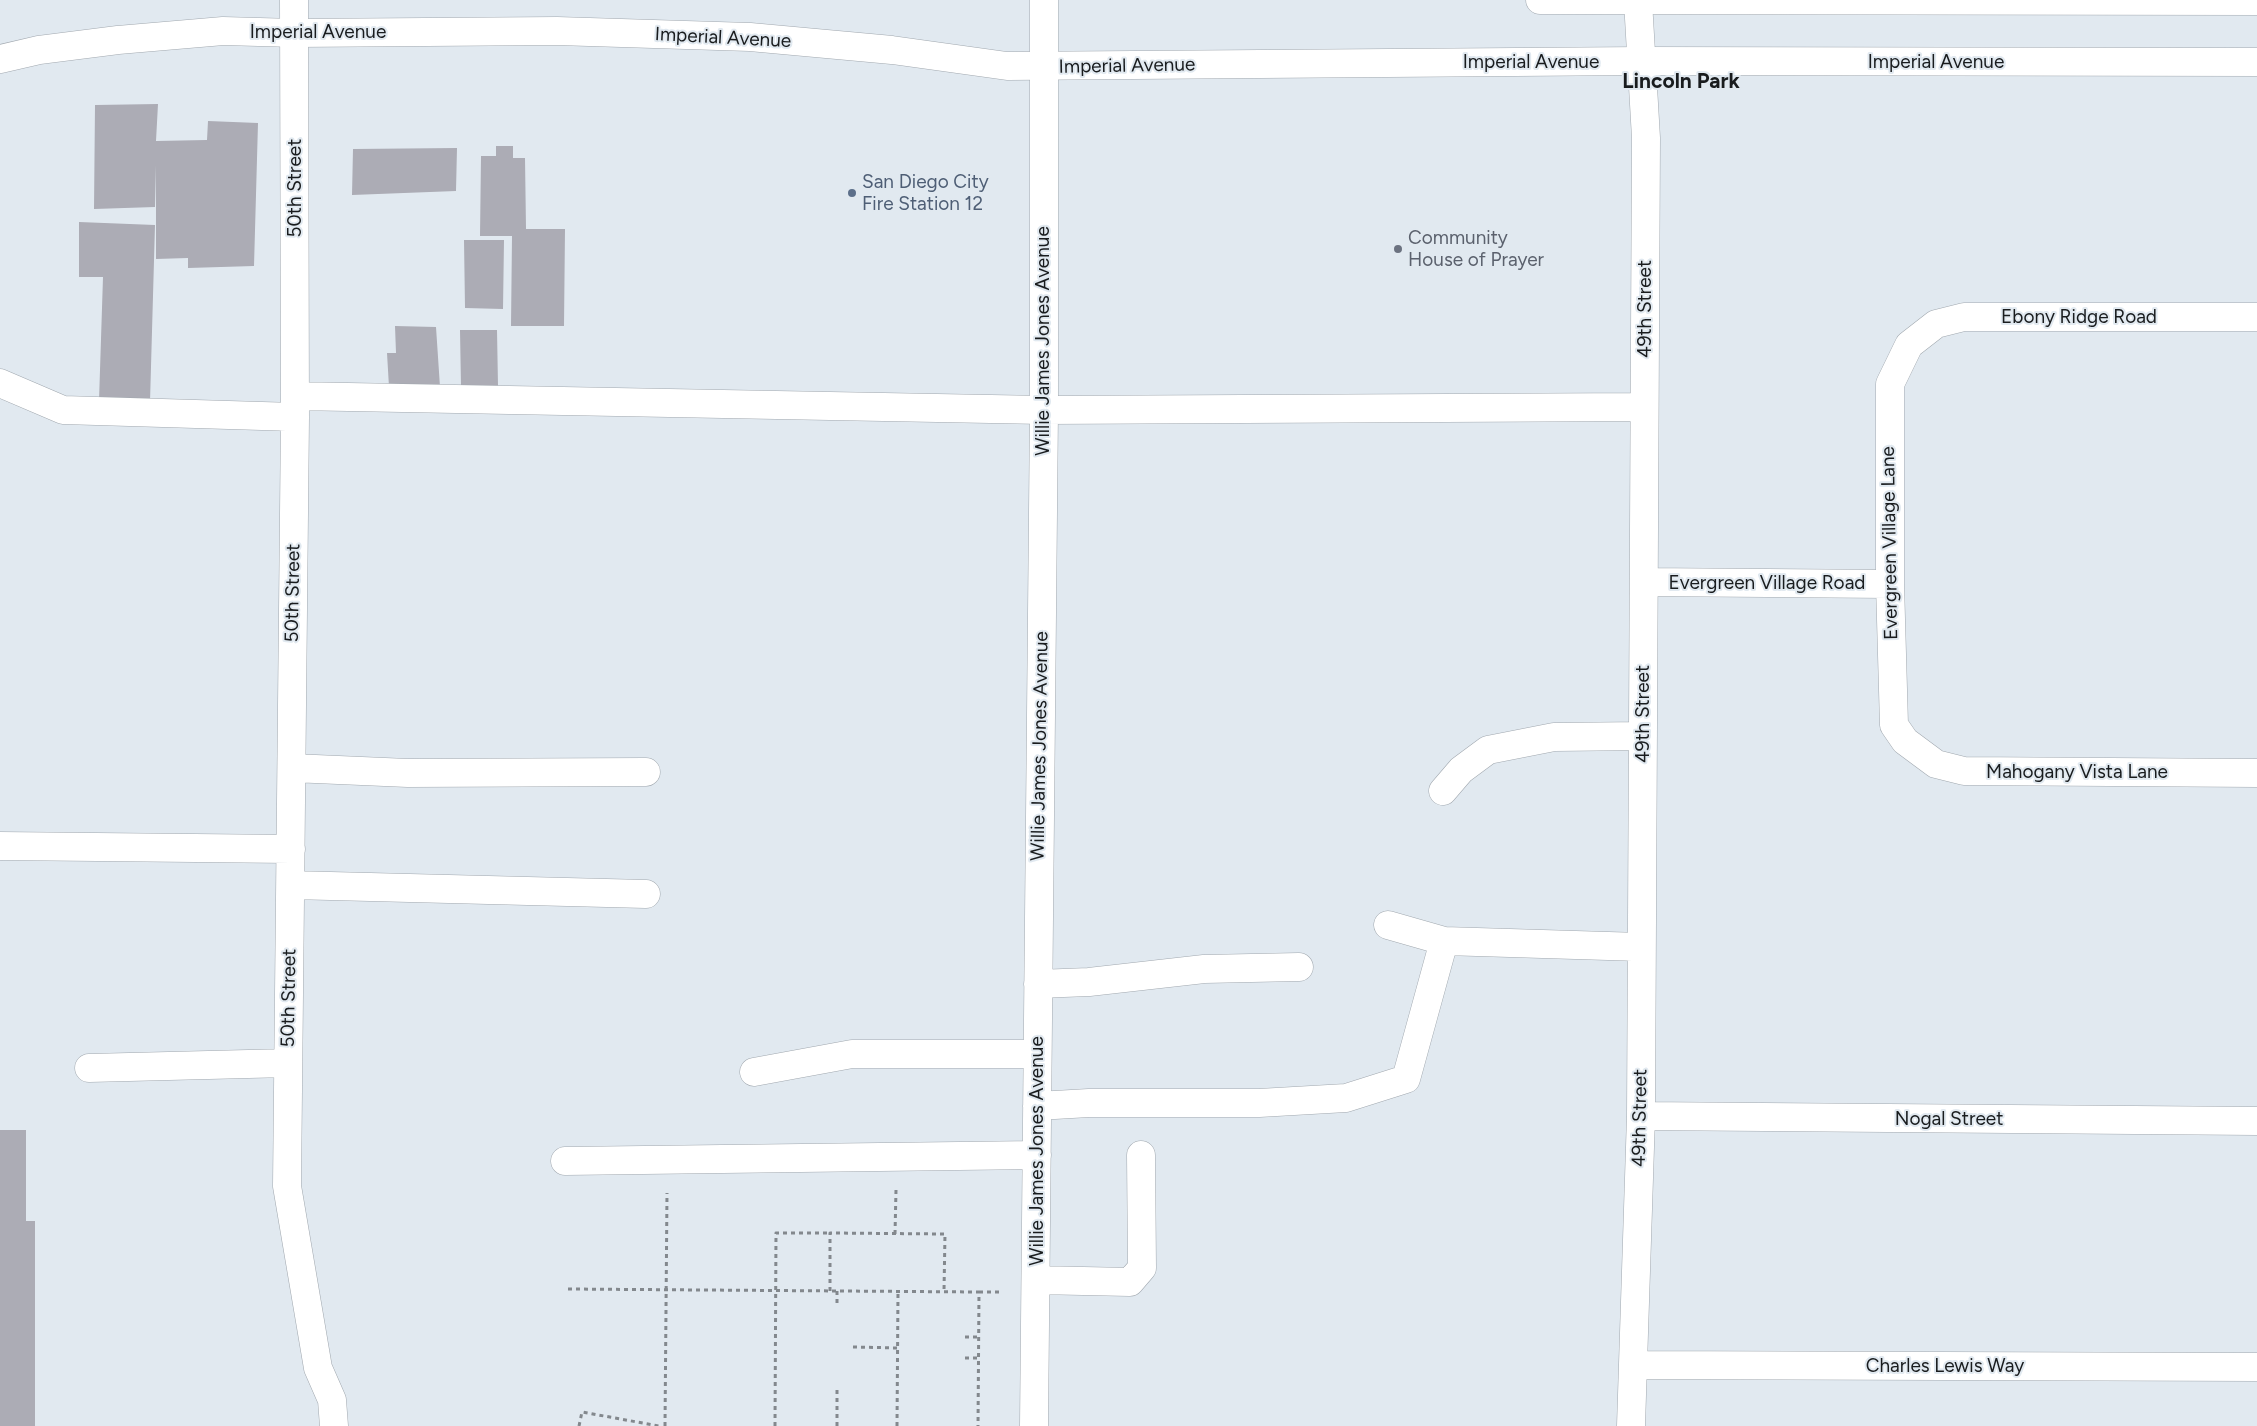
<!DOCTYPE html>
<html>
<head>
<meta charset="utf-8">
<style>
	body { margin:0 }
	canvas { display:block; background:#e1e9f0 }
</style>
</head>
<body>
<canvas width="2257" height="1426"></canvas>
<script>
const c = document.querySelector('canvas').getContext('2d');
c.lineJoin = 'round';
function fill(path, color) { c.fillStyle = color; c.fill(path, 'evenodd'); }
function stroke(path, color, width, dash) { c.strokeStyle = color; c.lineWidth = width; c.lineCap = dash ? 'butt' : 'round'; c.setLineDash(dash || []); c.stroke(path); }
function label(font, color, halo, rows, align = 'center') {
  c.font = font + ' Figtree,sans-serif'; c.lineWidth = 4; c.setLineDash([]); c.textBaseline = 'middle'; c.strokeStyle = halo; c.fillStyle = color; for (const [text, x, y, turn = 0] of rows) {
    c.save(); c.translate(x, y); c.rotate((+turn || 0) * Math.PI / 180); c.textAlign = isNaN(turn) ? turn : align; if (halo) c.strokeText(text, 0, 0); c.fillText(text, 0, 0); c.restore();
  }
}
const building = new Path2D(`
	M158 104 156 141 207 140 208 121 258 123 254 266 188 268V258L156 259V165L155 207 94 209 95 105Z
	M496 146H513V158H525L526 229H565L564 326H511L512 236H480L481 156H496Z
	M457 148 456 191 352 195 353 149Z
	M79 222 155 225 150 402 99 401 103 277H79Z
	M464 240H504L503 309 465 308Z
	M395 326 436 327 440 387H389L387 353H396Z
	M460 330H497L498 386 461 387Z
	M0 1130H26V1221H35V1426H0Z`);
const path = new Path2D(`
	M895 1234 896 1190
	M568 1289 979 1292 978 1426
	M830 1291V1233L945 1234 944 1291
	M837 1291V1306
	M979 1292H1003
	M965 1337H978
	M853 1347 898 1348
	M965 1358H978
	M579 1426 582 1412 659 1426
	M665 1426 667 1193
	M775 1426 776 1233H830
	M837 1426V1388
	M897 1426 898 1291`);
const minor = new Path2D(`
	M294 0 295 417 287 1186 318 1368 332 1400 334 1426
	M2257 317H1964L1936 324 1909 345 1890 384V584L1894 725 1905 741 1936 764 1964 771 2257 773
	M0 383 63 410 295 417
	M295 396 1044 410 1644 407
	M1644 582 1890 584
	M292 768 408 773 646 772
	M1443 791 1461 770 1488 750 1554 737 1643 736
	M0 846 291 849
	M291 885 646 894
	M1388 925 1444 941 1641 947
	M1038 984 1089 982 1204 969 1299 967
	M89 1068 288 1063
	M754 1072 852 1054H1037
	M1037 1106 1089 1103H1259L1346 1098 1406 1079 1444 941
	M1641 1116 2257 1121
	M565 1161 1037 1155
	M1036 1280 1130 1282 1142 1268 1141 1155
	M1633 1365 2257 1367
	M1034 1426 1044 410V0
	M1631 1426 1641 1116 1646 138 1638 1`);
const major = new Path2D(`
	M1540 0 2257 1
	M0 59 39 50 118 40 223 31 295 33 557 31 750 37 892 50 1007 66 1642 61 2257 62`);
const markers = [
	[852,193,5,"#5c6f8a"],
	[1398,249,5,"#6b7280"]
];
const streetNames = [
	["Imperial Avenue",318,32],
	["Imperial Avenue",723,38,3],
	["Imperial Avenue",1531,62],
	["Imperial Avenue",1936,62],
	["Imperial Avenue",1127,66,-1],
	["50th Street",295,188,-90],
	["49th Street",1645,309,-90],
	["Ebony Ridge Road",2079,317],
	["Willie James Jones Avenue",1043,341,-90],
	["Evergreen Village Lane",1890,543,-91],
	["Evergreen Village Road",1767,583],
	["50th Street",293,593,-89],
	["49th Street",1643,714,-90],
	["Willie James Jones Avenue",1040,746,-89],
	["Mahogany Vista Lane",2077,772],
	["50th Street",289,998,-89],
	["49th Street",1640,1118,-89],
	["Nogal Street",1949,1119],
	["Willie James Jones Avenue",1037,1151,-90],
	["Charles Lewis Way",1945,1366]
];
const serviceNames = [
	["San Diego City",862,182],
	["Fire Station 12",862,204]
];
const worshipNames = [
	["Community",1408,238],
	["House of Prayer",1408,260]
];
const quarterNames = [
	["Lincoln Park",1681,82]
];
fill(building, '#acacb5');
stroke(minor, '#a1a8af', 29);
stroke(major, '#a1a8af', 29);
stroke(path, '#83888d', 3, [4, 4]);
stroke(minor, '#fff', 28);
stroke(major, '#fff', 28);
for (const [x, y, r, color] of markers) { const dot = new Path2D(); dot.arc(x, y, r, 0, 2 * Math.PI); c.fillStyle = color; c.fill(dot); stroke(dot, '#e1e9f0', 2); }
label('19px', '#191c1e', '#e1e9f0', streetNames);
label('19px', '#4e5e75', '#e1e9f0', serviceNames, 'left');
label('19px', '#5b616d', '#e1e9f0', worshipNames, 'left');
label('bold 21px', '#191c1e', '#e1e9f0', quarterNames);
</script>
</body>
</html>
